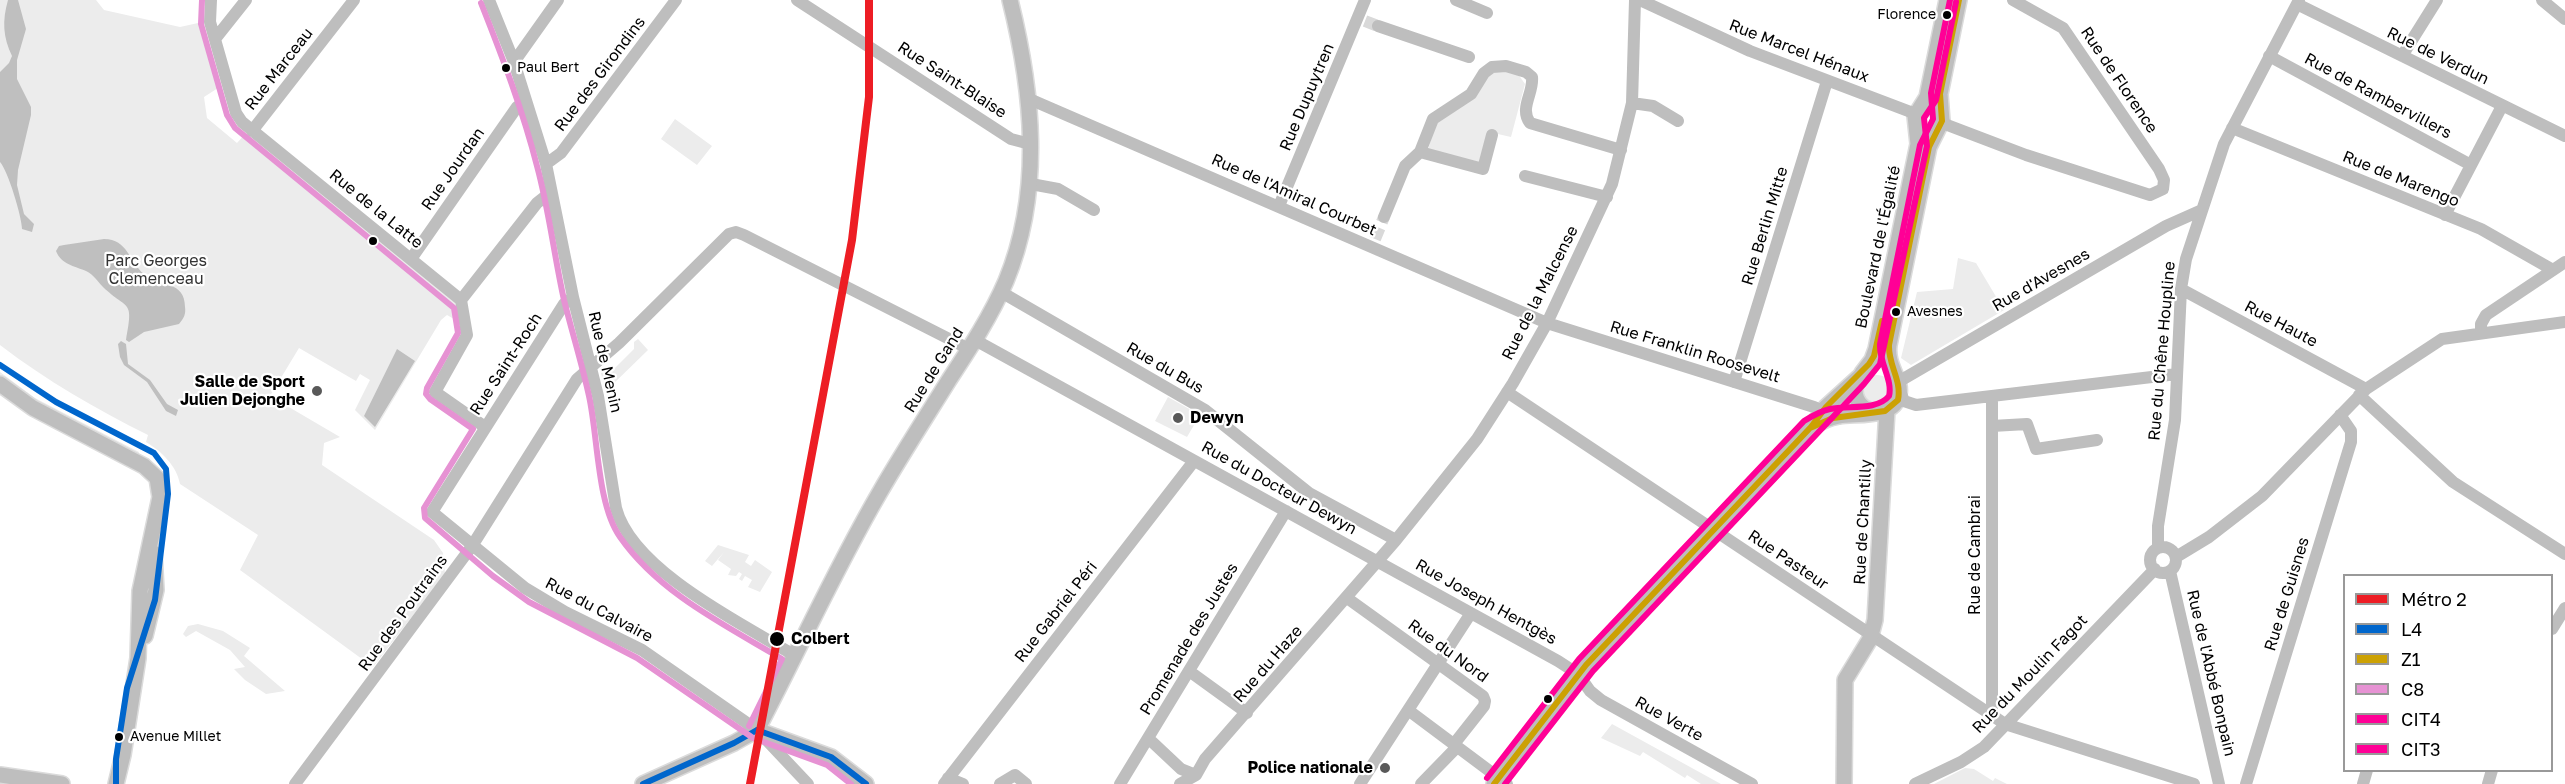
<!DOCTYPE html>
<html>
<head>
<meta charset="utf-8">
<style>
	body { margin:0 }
	#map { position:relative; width:2565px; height:784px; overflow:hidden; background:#fff; font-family:"Golos Text",sans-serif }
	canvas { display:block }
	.legend { position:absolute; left:2343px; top:574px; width:210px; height:198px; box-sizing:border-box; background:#fff; border:2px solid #999; margin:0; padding:8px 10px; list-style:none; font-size:18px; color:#000 }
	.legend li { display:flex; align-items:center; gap:12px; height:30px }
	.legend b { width:30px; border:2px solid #999 }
</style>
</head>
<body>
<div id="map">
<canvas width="2565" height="784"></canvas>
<ul class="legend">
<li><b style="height:8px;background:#ed1d24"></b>Métro 2</li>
<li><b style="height:8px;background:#06c"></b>L4</li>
<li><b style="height:8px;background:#cca103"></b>Z1</li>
<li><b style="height:8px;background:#e692d3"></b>C8</li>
<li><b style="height:8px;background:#ff0096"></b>CIT4</li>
<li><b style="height:8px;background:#ff0096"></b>CIT3</li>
</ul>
</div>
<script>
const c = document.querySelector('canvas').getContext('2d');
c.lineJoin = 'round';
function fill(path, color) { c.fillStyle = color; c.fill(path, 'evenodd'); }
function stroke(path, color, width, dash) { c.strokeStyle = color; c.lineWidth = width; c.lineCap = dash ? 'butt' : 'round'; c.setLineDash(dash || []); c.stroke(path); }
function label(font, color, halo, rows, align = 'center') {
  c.font = font + ' "Golos Text",sans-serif'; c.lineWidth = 4.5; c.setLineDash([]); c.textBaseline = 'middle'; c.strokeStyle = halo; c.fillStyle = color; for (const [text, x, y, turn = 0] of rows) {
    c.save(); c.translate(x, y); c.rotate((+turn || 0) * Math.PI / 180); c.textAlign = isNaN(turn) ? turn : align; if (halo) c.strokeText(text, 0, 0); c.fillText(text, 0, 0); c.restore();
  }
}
const green = new Path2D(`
	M0 0H96L104 10 180 27 198 23 218 88 204 97 207 118 237 143 246 133 264 145 456 302 461 323 447 315 441 320 375 430 355 410 370 380 360 374 356 381 299 348 270 396 340 437 324 443 322 465 434 540 443 553 445 574 373 667 240 570 258 535 180 484C177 466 161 451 146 442L148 435C96 409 47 381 0 345Z
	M1496 70 1518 74 1525 84 1511 137 1489 132 1480 163 1428 150 1435 124 1473 99 1486 79Z
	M675 119 712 146 697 165 661 139Z
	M1958 258 1976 263 2004 310 1911 365 1901 358 1917 292 1953 289Z
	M638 339 648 350 608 389 607 384 603 382 601 373 606 366 615 368 634 349V342Z
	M0 372 35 398 139 452 137 457 39 406 0 378Z
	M1862 390a15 15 0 1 1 30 0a15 15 0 1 1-30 0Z
	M1168 397 1200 415 1187 437 1155 421Z
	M718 545 749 555 745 562 751 566 755 560 772 572 760 592 748 587 752 580 745 576 742 581 739 579 742 574 739 572 736 576 728 575 731 569 718 560 724 552 712 566 705 561Z
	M198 624 223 631 250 648 244 656 285 691 266 694 245 680 234 669 245 667 230 650 196 631 186 637 183 634 188 626Z
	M1612 724 1721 784H1701L1687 775 1685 778 1643 752 1640 756 1601 738Z
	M1965 768 1974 769 1993 781 1995 778 2007 784H1934Z`);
const water = new Path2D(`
	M8 0H18L26 29 17 60V79L31 107V115L18 170 17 185 24 214 34 224 32 232 22 229C22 217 8 171 0 162V72L9 63 12 56C3 37 2 21 8 0Z
	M104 239C128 239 129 262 144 274 160 286 185 281 185 307 186 314 184 318 179 324L144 332 129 342 126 340C134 298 128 311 103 287 97 281 94 275 86 271 74 266 61 264 56 251L59 246 64 245Z
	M121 341 126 344 128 364 150 380 167 404 178 410 176 416 166 411 147 382 124 365 120 357 118 344Z
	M397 349 415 361 375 427 364 416Z`);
const minorTunnel = new Path2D(`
	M1365 21 1378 26
	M1375 239 1384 217`);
const minor = new Path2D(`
	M211 0 210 22 236 113 242 122 461 300 467 335 435 392 485 427
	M489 0 514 62 546 164 573 297 598 396 616 508C632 570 742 624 794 655
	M797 0 1011 139 1030 144
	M1456 0 1487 13
	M1640 0 1750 51 1916 114
	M2542 0 2565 19
	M2297 4 2565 136
	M1378 26 1469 57
	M215 39 246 0
	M2269 56 2471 165
	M2402 56 2437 0
	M514 62 558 0
	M1027 98 1547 323 1814 407 1823 411 1829 417
	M1632 103 1653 106 1678 121
	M1942 123 2026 155 2150 195 2163 189 2164 180 2159 169 2063 28 2013 0
	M2232 128 2481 229 2553 270
	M252 131 354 0
	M1420 152 1483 169 1492 135
	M546 164 561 153 676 0
	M1525 176 1607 197
	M1031 184 1058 189 1094 210
	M1279 206 1365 0
	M2445 215 2502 106
	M1384 217 1405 166 1420 152 1433 119 1471 94 1484 73 1492 67 1506 66 1526 72 1532 77C1534 93 1519 108 1530 123L1621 150
	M411 259 517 107 526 101
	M2181 289 2366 389
	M1001 292 1205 410 1309 493 1396 540
	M573 297 564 304 432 512 525 588 565 612 642 650 757 730 808 784
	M461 300 537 203 551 192
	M2481 333V324L2486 315 2565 262
	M975 340 1558 661 1578 674 1590 691 1601 700 1752 784
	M1734 382 1827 81
	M1898 382 2166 226 2202 210
	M1900 391 1904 401 1916 405 2177 374
	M1507 392 2005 724 2194 784
	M2359 395 2453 482 2565 554
	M1992 396V714
	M1992 426 2027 424 2036 449 2097 440
	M2150 560a13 13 0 1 1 26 0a13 13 0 1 1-26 0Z
	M2158 548V526L2175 420 2181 289 2186 259 2224 144 2299 0
	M2176 557 2209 537 2262 496 2366 389 2442 339 2565 322
	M2170 571 2219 784
	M1347 598 1483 696 1485 701 1484 706 1454 744
	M2552 629 2565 608
	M1189 671 1247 713
	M1408 710 1507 784
	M1148 738 1181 769 1196 775
	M948 778 963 784
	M295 784 472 546 577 379 619 343 729 234 736 232 744 235 969 349
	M944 784 1194 461
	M1000 784 1015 775 1026 784
	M1120 784 1286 511
	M1180 784 1196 775 1205 759 1396 540 1477 439 1513 383 1547 323 1612 184 1632 103 1635 0
	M1360 784 1471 613
	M1421 784 1457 747
	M1915 784 1961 762 1984 747 2155 569
	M2246 784 2351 442V431L2340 415
	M2363 784 2367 770
	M2488 784 2492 770`);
const major = new Path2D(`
	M1862 373 1872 360 1876 349 1918 144 1915 116 1927 97 1947 0
	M1859 377C1850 392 1857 409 1875 412
	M0 384 33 408 144 466 157 478 160 497 140 591 138 658 123 755 116 784
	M1813 427C1821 421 1829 418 1839 416 1857 413 1895 419 1899 394 1902 379 1886 366 1889 345L1929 147 1942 121 1940 94 1959 0
	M145 636 156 590 154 553
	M757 730 831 757 866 784
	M0 775 62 784
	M643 784 734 743 757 730C799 650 835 569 880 492 902 454 926 417 949 380 970 348 991 316 1006 281 1043 191 1033 92 1010 0
	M1494 784 1586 665 1810 428 1826 407 1858 378
	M1844 784 1845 680 1870 639 1875 620 1887 410`);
const bus1 = new Path2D(`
	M0 365 56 402 154 453 166 469 168 494 155 600 127 688 116 759V784
	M757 730 831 757 866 784
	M643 784 734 743 757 730`);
const bus2 = new Path2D(`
	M1811 427 1826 407 1869 364 1874 356 1882 321
	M1494 784 1586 665 1810 428 1833 418 1885 411 1898 400C1902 380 1888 365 1889 345L1929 147 1942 121 1940 94 1959 0`);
const bus3 = new Path2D(`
	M202 0 201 24 227 115 235 128 454 308 458 333 427 388 426 394 430 399 473 429 424 508 425 518 493 576 529 602 637 658 753 738 827 765 851 784
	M481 3C502 56 523 111 537 166 549 210 554 255 564 300 572 332 582 364 589 396 598 436 597 505 620 537 659 593 725 625 782 659L749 726`);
const bus4 = new Path2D(`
	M1505 784 1593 671 1864 384 1880 364 1927 146 1924 118 1936 100 1956 2`);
const bus5 = new Path2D(`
	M1487 778 1579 659 1804 421C1812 416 1821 411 1830 409 1848 405 1877 411 1889 396 1893 380 1879 363 1880 344L1920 145 1933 119 1931 93 1950 0`);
const metro1 = new Path2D(`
	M750 784 852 240 869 97V0`);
const markers = [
	[1947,15,5,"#000"],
	[506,68,5,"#000"],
	[373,241,5,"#000"],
	[1896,312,5,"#000"],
	[317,391,6,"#595959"],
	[1178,418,6,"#595959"],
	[777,639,8,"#000"],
	[1548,699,5,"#000"],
	[119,737,5,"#000"],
	[1385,768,6,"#595959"]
];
const busNames = [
	["Florence",1936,15,"right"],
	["Paul Bert",517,68],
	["Avesnes",1907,312],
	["Avenue Millet",130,737]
];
const streetNames = [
	["Rue Marcel Hénaux",1799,51,21],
	["Rue de Verdun",2438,56,26],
	["Rue Marceau",279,69,-52],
	["Rue des Girondins",600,74,-53],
	["Rue Saint-Blaise",952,80,33],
	["Rue de Florence",2119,80,56],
	["Rue de Rambervillers",2378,96,28],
	["Rue Dupuytren",1307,97,-67],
	["Rue Jourdan",453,169,-55],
	["Rue de Marengo",2401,179,22],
	["Rue de l'Amiral Courbet",1294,195,24],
	["Rue de la Latte",376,209,39],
	["Rue Berlin Mitte",1765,226,-73],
	["Boulevard de l'Égalité",1878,247,-78],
	["Rue d'Avesnes",2041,280,-30],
	["Rue de la Malcense",1540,293,-63],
	["Rue Haute",2281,324,28],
	["Rue du Chêne Houpline",2162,351,-85],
	["Rue Franklin Roosevelt",1695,352,17],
	["Rue de Menin",605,362,77],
	["Rue Saint-Roch",506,364,-57],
	["Rue du Bus",1165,368,30],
	["Rue de Gand",934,370,-58],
	["Rue du Docteur Dewyn",1279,488,29],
	["Rue de Chantilly",1863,522,-87],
	["Rue de Cambrai",1975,555,-90],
	["Rue Pasteur",1788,560,34],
	["Rue de Guisnes",2287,594,-73],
	["Rue Joseph Hentgès",1486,602,29],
	["Rue du Calvaire",599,610,28],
	["Rue Gabriel Péri",1056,612,-52],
	["Rue des Poutrains",403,613,-54],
	["Promenade des Justes",1189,639,-59],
	["Rue du Nord",1448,651,36],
	["Rue du Haze",1268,664,-49],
	["Rue de l'Abbé Bonpain",2211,673,77],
	["Rue du Moulin Fagot",2030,674,-46],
	["Rue Verte",1669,719,29]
];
const parkNames = [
	["Parc Georges",156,261],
	["Clemenceau",156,279]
];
const poiNames = [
	["Salle de Sport",305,382],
	["Julien Dejonghe",305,400],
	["Dewyn",1190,418,"left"],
	["Police nationale",1373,768]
];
const stopNames = [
	["Colbert",791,639]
];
fill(green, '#ececec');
fill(water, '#bfbfbf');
stroke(minorTunnel, '#d9d9d9', 12, [12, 6]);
stroke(major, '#dbdbdb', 18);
stroke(minor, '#bebebe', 12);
stroke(major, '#bebebe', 15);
stroke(bus1, '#06c', 6);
stroke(bus2, '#cca103', 6);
stroke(bus3, '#e692d3', 6);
stroke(bus4, '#ff0096', 6);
stroke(bus5, '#ff0096', 6);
stroke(metro1, '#ed1d24', 8);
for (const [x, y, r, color] of markers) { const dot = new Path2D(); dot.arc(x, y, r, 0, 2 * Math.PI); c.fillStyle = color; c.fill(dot); stroke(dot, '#fff', 2); }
label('14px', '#000', '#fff', busNames, 'left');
label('16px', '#000', '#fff', streetNames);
label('16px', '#333', '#fff', parkNames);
label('bold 16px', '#000', '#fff', poiNames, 'right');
label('bold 16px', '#000', '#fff', stopNames, 'left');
</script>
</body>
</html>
